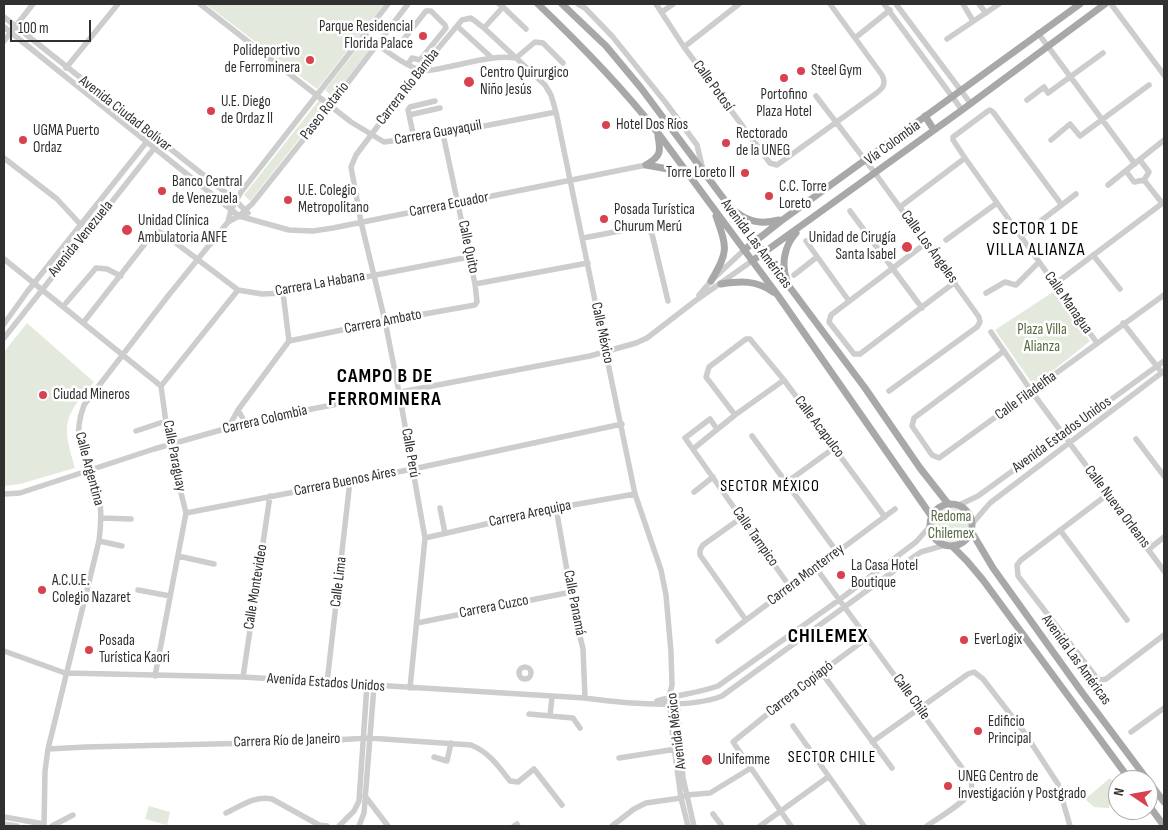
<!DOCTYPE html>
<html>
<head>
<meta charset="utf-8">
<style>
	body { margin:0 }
	#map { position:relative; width:1168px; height:830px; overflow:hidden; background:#fff; font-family:"Sofia Sans Condensed",sans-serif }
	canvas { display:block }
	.frame { position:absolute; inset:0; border:5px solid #303030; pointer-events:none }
	.north { position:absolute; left:1108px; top:770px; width:50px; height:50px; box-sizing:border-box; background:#fff; border:1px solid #acacac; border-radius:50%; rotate:282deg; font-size:14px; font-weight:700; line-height:20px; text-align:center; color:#303030 }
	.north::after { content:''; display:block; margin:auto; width:18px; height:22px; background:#d8414d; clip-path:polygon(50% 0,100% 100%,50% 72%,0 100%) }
	.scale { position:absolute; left:10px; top:20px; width:81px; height:22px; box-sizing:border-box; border:2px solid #303030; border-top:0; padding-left:6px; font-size:15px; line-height:18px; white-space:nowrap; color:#303030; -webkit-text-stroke:4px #fff; paint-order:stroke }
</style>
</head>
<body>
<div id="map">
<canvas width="1168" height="830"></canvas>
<div class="frame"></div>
<div class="north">N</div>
<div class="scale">100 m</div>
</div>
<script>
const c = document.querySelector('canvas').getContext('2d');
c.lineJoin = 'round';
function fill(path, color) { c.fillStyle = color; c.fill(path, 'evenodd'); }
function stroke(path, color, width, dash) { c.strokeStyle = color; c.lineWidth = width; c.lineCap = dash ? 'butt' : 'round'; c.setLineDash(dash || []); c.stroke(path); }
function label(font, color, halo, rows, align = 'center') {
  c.font = font + ' "Sofia Sans Condensed",sans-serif'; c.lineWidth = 5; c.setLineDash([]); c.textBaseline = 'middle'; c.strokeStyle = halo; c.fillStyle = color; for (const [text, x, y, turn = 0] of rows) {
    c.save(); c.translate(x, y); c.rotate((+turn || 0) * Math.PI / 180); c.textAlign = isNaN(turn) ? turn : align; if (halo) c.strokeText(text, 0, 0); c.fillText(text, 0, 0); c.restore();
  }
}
const green = new Path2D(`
	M206 4H384L317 89Z
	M365 39 373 45 333 97 325 90Z
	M319 100 326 105 250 201 244 195Z
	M1053 292 1090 341 1034 386 995 330Z
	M27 323 94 382C64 417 61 422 75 468L20 484 4 486V352Z
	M934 525a17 17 0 1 1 34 0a17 17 0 1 1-34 0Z
	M1110 778 1115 784 1109 808 1094 807 1085 799Z
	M149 806 170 812 167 825 145 819Z`);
const minor = new Path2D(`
	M200 4 351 122 384 142 443 134 556 112
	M578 4 585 8 612 36 666 103 697 145 703 170
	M656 4 684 47 770 163 777 165 874 95C882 89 887 85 882 75L830 4
	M884 4 962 110
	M896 4 971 104
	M963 4 973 21
	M979 4 986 13
	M1111 4 1164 75
	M503 7 526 29
	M662 12 673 4
	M4 17 235 200 248 213
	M457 26 492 58
	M4 27 239 216 289 230 313 231 333 228 646 165
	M484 28 503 7 499 4
	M1038 33 1135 164
	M364 34C376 44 405 66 420 70 428 72 438 69 447 67 469 63 493 55 516 58L535 42 543 43 563 63
	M855 38 890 10
	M947 39 999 4
	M4 41 33 4
	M400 44 426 11H431L445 25 446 28 420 60 412 58 408 64
	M684 47 739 4
	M66 68 118 4
	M816 96 875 173 979 317 980 322 977 327 889 391
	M1027 100 1044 87 1048 93 1103 53
	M409 115 440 108
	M414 138 408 110 410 107 435 101
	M1051 140 1070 124 1080 136 1149 85
	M4 158 57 199 81 225
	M1126 171 1134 182 1144 180 1149 172 1140 160
	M1144 180 1162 203
	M1108 185 1164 140
	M1061 204 993 112 990 110 988 111 953 137V140L965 158 1097 343
	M900 207 965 158
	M850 211 922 308
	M228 222 231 210 241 192 388 4
	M1021 236 1076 194
	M583 238 641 227 648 229 652 234 668 301
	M946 240 997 203
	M806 241 849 301
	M926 243 831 315 829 322 854 354H860L955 282
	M1093 255 1120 289
	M4 259 161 386 169 445 186 513 155 676
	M794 275 817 257
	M475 284 588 263
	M1055 284 1164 202
	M986 293 1005 282 1016 285 1039 262
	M699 295 711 281 744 250
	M66 303 96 268 107 269 121 276
	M83 323 147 241 152 235 159 232 164 234 238 290 262 294 283 293 469 257
	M1123 323 1159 369
	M4 324 27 292 149 139
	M991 332 1032 392 1164 571
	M4 338 156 146
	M289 341 385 321 475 305 477 302 475 284 443 134
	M1004 351 914 418 912 426 932 455 939 458 1164 295
	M161 386 238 290
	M238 410 246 424
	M735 415 706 377 709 367 746 339H750L784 380 885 517
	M228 428 238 410 289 341 283 293
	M717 429 710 419 685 438 790 587
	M136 431 166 421
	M752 436 837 552
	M1136 439 1164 476
	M693 449 735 415 784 380
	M787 482 834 448
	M694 492 713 477
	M4 494 20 493 154 449 228 428 280 415 590 356 636 343 647 338 695 301 752 261
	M1108 494 1021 560 1017 565 1018 576 1096 677 1101 680 1106 679 1164 635
	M957 506 978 496 1164 361
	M440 508 445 533
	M556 508 575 616 583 649 585 698
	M186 513 413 469 622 424
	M102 518 131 519
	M741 518 703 545 700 550V555L746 620
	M972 524 990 503 1164 371
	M1060 530 1127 620
	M425 538 556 508 635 494
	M99 541 122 546
	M1149 549 1164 537
	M178 556 214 564
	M816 568 968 776C971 781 973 785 971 791 966 802 938 818 927 826
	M138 590 170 596
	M417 623 571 592
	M718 641 895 509
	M4 651 65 673 243 677 585 698C622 703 687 710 722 696L909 560 921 552 945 545
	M519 673a6 6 0 1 1 12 0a6 6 0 1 1-12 0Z
	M821 672 892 768
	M243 677 270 496
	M327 683 350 481
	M410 688 425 538 399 392 385 321 361 222 351 167 356 155 420 70 462 20 471 18 484 28 545 85 551 95 556 112 635 494 661 570 666 595 671 652 672 685 669 697 673 739 681 798 688 826
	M657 701C677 695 698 693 718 686L839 600 916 542 931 525
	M677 701 683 778 694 826
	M529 714 573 718 580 728
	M550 716 552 697
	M793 726 864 826
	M1131 732 1164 708
	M872 742 968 674 974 672 983 679 1024 732 1058 784 1070 826
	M48 749 86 747 298 742 369 738 471 745C489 752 499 767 510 781L518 782 534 769 562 805
	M434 757 447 761 451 743
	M619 758 676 749
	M365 796 388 826
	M226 813C241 806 255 795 272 799L319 825 327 826
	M713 814 722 826
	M4 817 44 824
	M4 824 17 826
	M44 826 45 771 48 749 99 541C101 525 102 510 99 494 89 456 69 447 84 405L168 296 228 222 239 216 252 204 330 106 408 4
	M52 826 73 815
	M339 826 354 811 359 801 367 685
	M359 826 364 813 374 686
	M514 826 517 824 518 826
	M612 826 634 809 646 803 681 798 686 795 710 793 751 768
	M760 826 828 777
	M791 826 733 742 801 687 867 638`);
const major = new Path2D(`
	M538 4C580 44 622 87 658 133L779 297 932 517
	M562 4 606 46 641 88 865 388 920 468 949 505
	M925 116 934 130
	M646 165 668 169 689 176
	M646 165C661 156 661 152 658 136
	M736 212C750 223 763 224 779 220
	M744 250 781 221 1080 4
	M752 261 962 110 1105 4
	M711 281C729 251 727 248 716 216
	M787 281C781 265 784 246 796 233
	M721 284C740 281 757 280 773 292
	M930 525a21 21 0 1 1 42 0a21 21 0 1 1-42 0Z
	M971 531 993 568 1081 691 1164 802
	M952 546 967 561 983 580 1130 780
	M1148 804 1164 826`);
const markers = [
	[423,36,5,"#d8414d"],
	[310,60,5,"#d8414d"],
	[801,71,5,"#d8414d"],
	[784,78,5,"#d8414d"],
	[469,82,6,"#d8414d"],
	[211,111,5,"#d8414d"],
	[606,125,5,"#d8414d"],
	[23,140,5,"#d8414d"],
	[726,143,5,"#d8414d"],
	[745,173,5,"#d8414d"],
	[162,191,5,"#d8414d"],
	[769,196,5,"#d8414d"],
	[288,200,5,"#d8414d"],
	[604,219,5,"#d8414d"],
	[127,230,6,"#d8414d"],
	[907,247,6,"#d8414d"],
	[43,395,5,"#d8414d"],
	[841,575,5,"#d8414d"],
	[42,590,5,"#d8414d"],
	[964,640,5,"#d8414d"],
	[89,650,5,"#d8414d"],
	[978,731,5,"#d8414d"],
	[707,760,6,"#d8414d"],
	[948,786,5,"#d8414d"]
];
const poiNames = [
	["Parque Residencial",413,27,"right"],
	["Florida Palace",413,44,"right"],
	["Polideportivo",300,51,"right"],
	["de Ferrominera",300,68,"right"],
	["Steel Gym",811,71],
	["Centro Quirurgico",480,73],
	["Niño Jesús",480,90],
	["Portofino",784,95,"center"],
	["Plaza Hotel",784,112,"center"],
	["U.E. Diego",221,102],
	["de Ordaz II",221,119],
	["Hotel Dos Ríos",616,125],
	["UGMA Puerto",33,131],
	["Ordaz",33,148],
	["Rectorado",736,134],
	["de la UNEG",736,151],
	["Torre Loreto II",735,173,"right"],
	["Banco Central",172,182],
	["de Venezuela",172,199],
	["C.C. Torre",779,187],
	["Loreto",779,204],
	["U.E. Colegio",298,191],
	["Metropolitano",298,208],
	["Posada Turística",614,210],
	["Churum Merú",614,227],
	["Unidad Clínica",138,221],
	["Ambulatoria ANFE",138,238],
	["Unidad de Cirugía",896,238,"right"],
	["Santa Isabel",896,255,"right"],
	["Ciudad Mineros",53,395],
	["La Casa Hotel",851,566],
	["Boutique",851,583],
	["A.C.U.E.",52,581],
	["Colegio Nazaret",52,598],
	["EverLogix",974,640],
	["Posada",99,641],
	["Turística Kaori",99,658],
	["Edificio",988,722],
	["Principal",988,739],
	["Unifemme",718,760],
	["UNEG Centro de",958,777],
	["Investigación y Postgrado",958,794]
];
const streetNames = [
	["Calle Potosí",713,86,54],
	["Carrera Río Bamba",408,87,-52],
	["Paseo Rotario",325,111,-52],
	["Avenida Ciudad Bolívar",125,114,38],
	["Carrera Guayaquil",438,133,-10],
	["Vía Colombia",893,143,-36],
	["Carrera Ecuador",449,205,-11],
	["Avenida Venezuela",81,239,-51],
	["Avenida Las Américas",756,244,53],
	["Calle Quito",468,247,78],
	["Calle Los Ángeles",929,247,54],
	["Carrera La Habana",320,284,-10],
	["Calle Managua",1068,303,55],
	["Carrera Ambato",383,322,-11],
	["Calle México",602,333,78],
	["Calle Filadelfia",1026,396,-36],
	["Carrera Colombia",265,420,-13],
	["Calle Acapulco",819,427,53],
	["Avenida Estados Unidos",1062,435,-36],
	["Calle Perú",410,453,80],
	["Calle Paraguay",174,456,79],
	["Calle Argentina",89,469,75],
	["Carrera Buenos Aires",345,482,-11],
	["Calle Nueva Orleans",1117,507,53],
	["Carrera Arequipa",530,514,-12],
	["Calle Tampico",755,537,55],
	["Carrera Monterrey",806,575,-37],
	["Calle Lima",339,582,-83],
	["Calle Montevideo",256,587,-81],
	["Calle Panamá",574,603,79],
	["Carrera Cuzco",494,607,-11],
	["Avenida Las Américas",1076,660,54],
	["Avenida Estados Unidos",326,683,4],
	["Carrera Copiapó",800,689,-38],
	["Calle Chile",911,697,54],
	["Avenida México",677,731,-97],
	["Carrera Río de Janeiro",287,741,-2]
];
const parkNames = [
	["Plaza Villa",1042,330],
	["Alianza",1042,347],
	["Redoma",951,517],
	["Chilemex",951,534]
];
const neighbourhoodNames = [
	["SECTOR MÉXICO",770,487],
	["SECTOR CHILE",832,758]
];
const quarterNames = [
	["SECTOR 1 DE",1036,229],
	["VILLA ALIANZA",1036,250]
];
const districtNames = [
	["CAMPO B DE",385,377],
	["FERROMINERA",385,400],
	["CHILEMEX",828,637]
];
fill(green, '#e3e9dd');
stroke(minor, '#cdcdcd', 5.5);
stroke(major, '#a8a8a8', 7);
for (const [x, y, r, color] of markers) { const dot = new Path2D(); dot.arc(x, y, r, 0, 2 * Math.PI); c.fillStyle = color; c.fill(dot); stroke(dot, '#fff', 2); }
label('15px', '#303030', '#fff', poiNames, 'left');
label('15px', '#303030', '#fff', streetNames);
label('15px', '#546941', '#fff', parkNames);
c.letterSpacing = '1px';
label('16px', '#000', '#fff', neighbourhoodNames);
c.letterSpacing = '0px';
c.letterSpacing = '1px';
label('18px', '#000', '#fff', quarterNames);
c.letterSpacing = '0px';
c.letterSpacing = '1px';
label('bold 20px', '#000', '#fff', districtNames);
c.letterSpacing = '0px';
</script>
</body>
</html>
